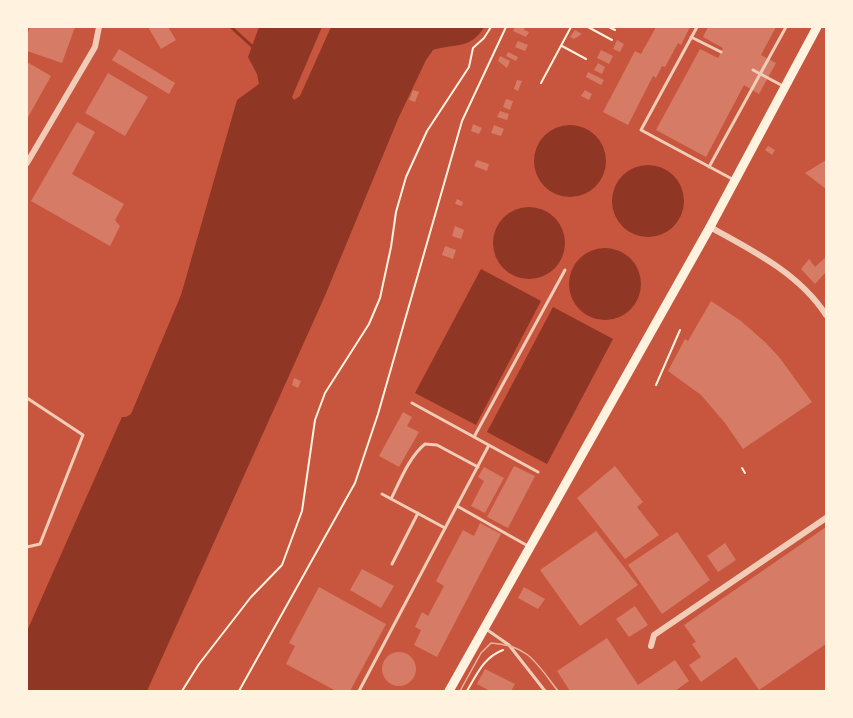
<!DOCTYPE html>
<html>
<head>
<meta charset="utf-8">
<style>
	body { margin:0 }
	#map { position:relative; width:853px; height:718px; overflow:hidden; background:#c8553d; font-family:"Roboto Condensed",sans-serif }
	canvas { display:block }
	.frame { position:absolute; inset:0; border:28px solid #fff3e0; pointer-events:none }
</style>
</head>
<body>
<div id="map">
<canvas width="853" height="718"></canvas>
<div class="frame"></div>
</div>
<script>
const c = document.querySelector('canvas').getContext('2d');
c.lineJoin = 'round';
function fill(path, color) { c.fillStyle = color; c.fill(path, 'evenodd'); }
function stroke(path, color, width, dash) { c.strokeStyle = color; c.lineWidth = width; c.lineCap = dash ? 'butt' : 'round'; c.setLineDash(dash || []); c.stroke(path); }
const water = new Path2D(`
	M259 27H322L292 97 294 100 300 96 331 27H484C471 50 454 43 433 50L426 60 398 119 324 298 147 691H27V631L122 417H126L131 414 181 295 237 100 259 84 257 74 248 57Z
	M534 161a36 36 0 1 1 72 0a36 36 0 1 1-72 0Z
	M612 201a36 36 0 1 1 72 0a36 36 0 1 1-72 0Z
	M493 243a36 36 0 1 1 72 0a36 36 0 1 1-72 0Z
	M569 284a36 36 0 1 1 72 0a36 36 0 1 1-72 0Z
	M481 269 541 301 476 425 415 393Z
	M553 307 613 339 547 464 487 432Z`);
const stream = new Path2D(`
	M231 27 254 48`);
const building = new Path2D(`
	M30 27H75L62 63 27 51V36Z
	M148 27H168L176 40 161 49Z
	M515 27H525L524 30 529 32 526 37 513 31Z
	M656 27H690L681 45 678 43 665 67 662 66 656 78 653 76 628 125 603 112 635 51 641 54Z
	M708 27H776L761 55 776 63 759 94 744 85 706 157 656 130 700 49 718 58 723 48 703 37Z
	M575 30 582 34 574 39 570 37Z
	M617 40 624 44 620 52 613 49Z
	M518 41 528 45 525 51 515 47Z
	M119 49 175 83 169 94 112 60Z
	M601 50 613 56 609 64 597 58Z
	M508 52 518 57 516 61 506 56Z
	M500 56 510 61 507 68 498 61Z
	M27 62 51 76 27 119Z
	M598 63 605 67 602 74 594 70Z
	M588 72 604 80 601 85 586 77Z
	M108 73 148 97 125 136 85 113Z
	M517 80 522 81 518 91 514 89Z
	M413 90 419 92 415 102 409 100Z
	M585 90 592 94 589 100 581 96Z
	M506 99 513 101 510 110 503 107Z
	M500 111 509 114 507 120 497 117Z
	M77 122 95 132 72 174 124 204 115 220 120 226 110 246 31 201Z
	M473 124 482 128 479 134 471 131Z
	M494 125 504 129 501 136 491 133Z
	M768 146 775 150 772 155 765 150Z
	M477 160 489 164 487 171 474 166Z
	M826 160V189L805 173Z
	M457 199 463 202 462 206 455 204Z
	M455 226 464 230 461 239 452 236Z
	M445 246 456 250 453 259 442 255Z
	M826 257V272L815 284 801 269 809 259 815 267Z
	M711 301 741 321 766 343 779 357 812 402 743 449 725 423 701 395 668 371 685 339 688 341Z
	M294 378 301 381 298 388 292 385Z
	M403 412 412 417 407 426 419 432 399 467 379 456Z
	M514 466 535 476 508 528 487 517Z
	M615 466 643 502 637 507 659 535 625 559 577 498Z
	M484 467 504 478 485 513 471 506 484 481 478 477Z
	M480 523 501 534 437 657 414 645 421 630 415 627 422 612 428 616 444 586 436 581 463 530 474 536Z
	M826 527V644L759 690 736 657 701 682 689 665 701 657 692 644 696 642 684 625Z
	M596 531 638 585 580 626 540 570Z
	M677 532 710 580 662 614 628 565Z
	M725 543 736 560 718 572 707 556Z
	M362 569 394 586 381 608 350 590Z
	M319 587 386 624 350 691H336L286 664 295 646 289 643Z
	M524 587 545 599 538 609 518 598Z
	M635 606 648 625 629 637 616 619Z
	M607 638 638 685 675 660 689 681 675 691H570L557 671Z
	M382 669a17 17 0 1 1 34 0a17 17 0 1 1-34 0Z
	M485 669 515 684 511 691H490L477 684Z`);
const path = new Path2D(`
	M588 27 612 40
	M609 27 615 30
	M562 46 586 59
	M541 83 571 27
	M656 385 680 330
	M742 468 745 473
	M182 691 199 664 251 597 282 565 302 511 315 420 325 393 369 324 380 298 391 247 396 212 406 177 427 131 469 67 473 48 484 38 491 27
	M239 691 355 483 378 414 462 121 506 27
	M467 691C477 674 484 657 503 650`);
const service = new Path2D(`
	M697 27 641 130 734 180
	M691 37 721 52
	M753 70 783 86
	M709 167 786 27
	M27 398 83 435 40 544 27 547
	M412 403 538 472
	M474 437 565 270
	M382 494 445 528
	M391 499C400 481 409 457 425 444L437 445 478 467
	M457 506 528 546
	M392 564 418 513
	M486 629 509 645 545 691
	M359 691 489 445`);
const minor = new Path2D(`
	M27 163 95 47 99 27
	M710 227C752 250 800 274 826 315
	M651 646 654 635 826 518`);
const secondary = new Path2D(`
	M449 691 710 227 817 27`);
const tram = new Path2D(`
	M460 691 481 653 491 643C529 645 537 664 558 691`);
fill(water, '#8f3625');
stroke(stream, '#8f3625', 3);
fill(building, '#d67c66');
stroke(path, '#fff3e0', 2);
stroke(service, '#f1ccb7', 3);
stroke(minor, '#f1ccb7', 6);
stroke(secondary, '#fff3e0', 9);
stroke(tram, '#e9b49f', 1.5);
</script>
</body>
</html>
